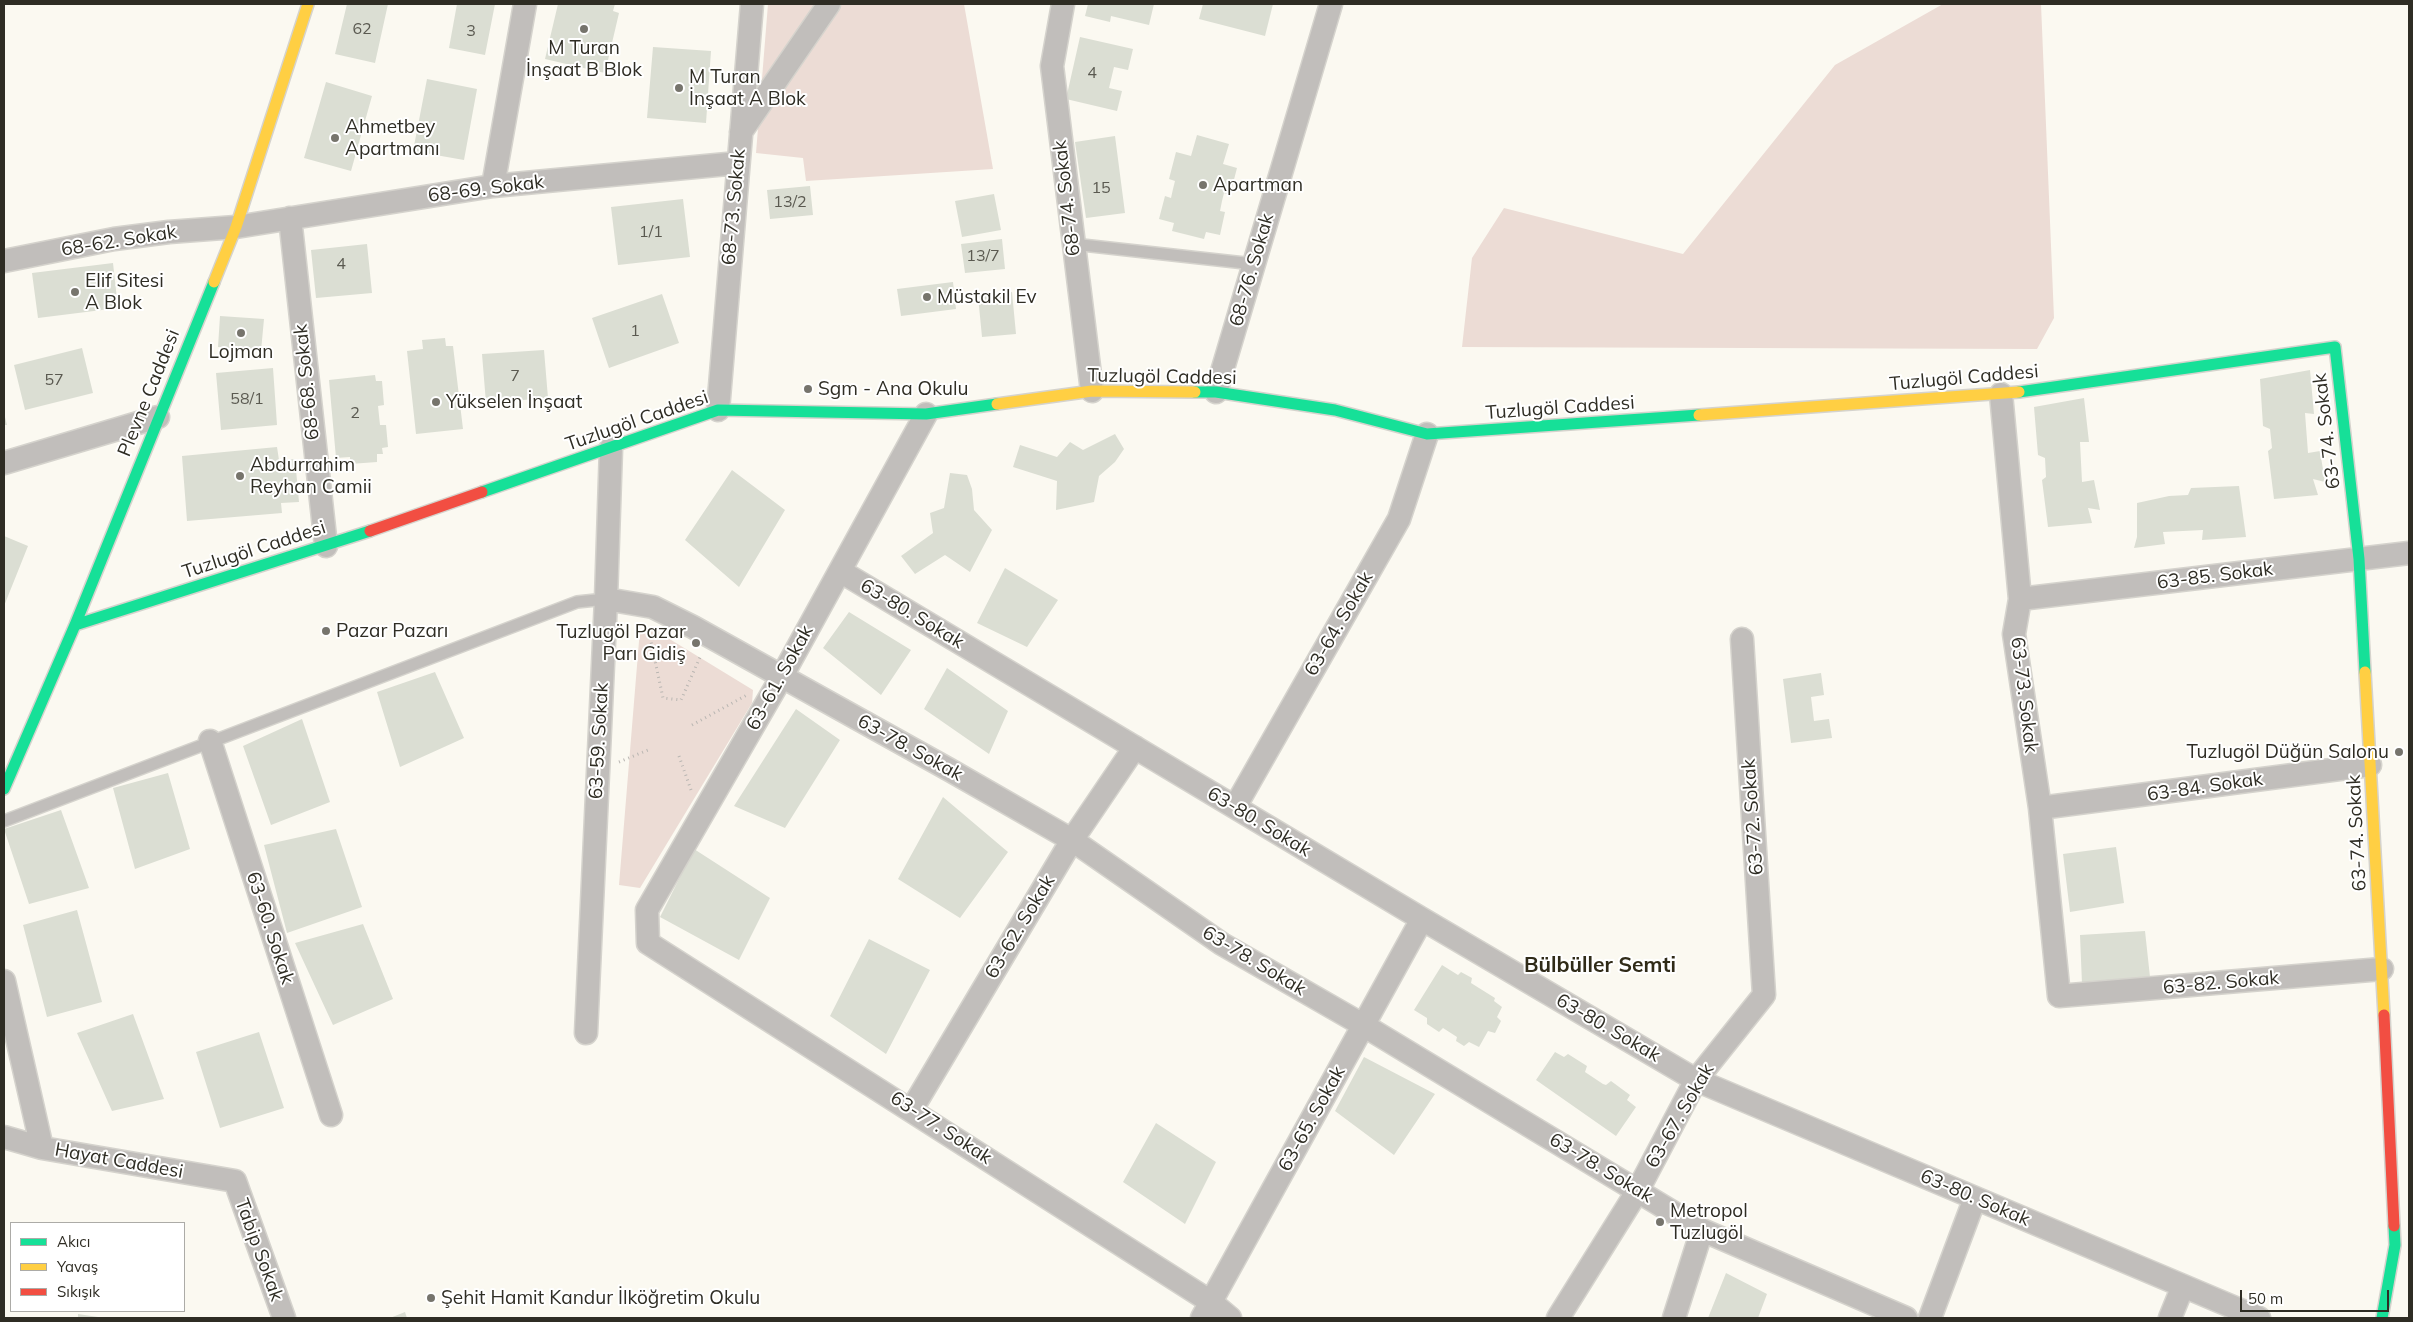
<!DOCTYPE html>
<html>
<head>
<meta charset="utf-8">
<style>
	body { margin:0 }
	#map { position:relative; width:2413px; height:1322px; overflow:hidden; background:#fbf9f1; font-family:Mulish,sans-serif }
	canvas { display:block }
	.frame { position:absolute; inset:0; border:5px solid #2f2d24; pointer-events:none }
	.legend { position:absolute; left:10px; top:1222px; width:175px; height:90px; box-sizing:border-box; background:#fff; border:1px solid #acaba7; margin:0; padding:6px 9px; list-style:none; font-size:15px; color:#2f2d24 }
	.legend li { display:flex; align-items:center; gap:10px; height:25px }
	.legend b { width:25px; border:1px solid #acaba7 }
	.scale { position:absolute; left:2240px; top:1290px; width:149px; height:22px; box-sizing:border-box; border:2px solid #2f2d24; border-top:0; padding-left:6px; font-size:15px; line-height:18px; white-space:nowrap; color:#2f2d24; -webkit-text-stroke:4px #fff; paint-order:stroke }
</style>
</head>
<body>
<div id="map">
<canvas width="2413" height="1322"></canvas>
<div class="frame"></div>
<ul class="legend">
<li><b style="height:6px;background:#16e098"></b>Akıcı</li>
<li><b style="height:6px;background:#ffcf43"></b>Yavaş</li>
<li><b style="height:6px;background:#f24e42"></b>Sıkışık</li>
</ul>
<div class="scale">50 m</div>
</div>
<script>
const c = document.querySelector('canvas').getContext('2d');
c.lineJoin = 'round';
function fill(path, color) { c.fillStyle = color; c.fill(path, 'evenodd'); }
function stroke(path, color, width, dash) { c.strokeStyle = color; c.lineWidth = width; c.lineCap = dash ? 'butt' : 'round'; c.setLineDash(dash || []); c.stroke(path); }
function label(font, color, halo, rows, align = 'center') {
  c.font = font + ' Mulish,sans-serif'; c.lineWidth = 4; c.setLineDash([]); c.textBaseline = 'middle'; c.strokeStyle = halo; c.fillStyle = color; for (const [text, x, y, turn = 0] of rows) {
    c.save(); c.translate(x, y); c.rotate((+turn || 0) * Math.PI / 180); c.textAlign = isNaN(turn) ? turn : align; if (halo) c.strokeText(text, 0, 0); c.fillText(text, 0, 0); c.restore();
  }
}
const green = new Path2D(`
	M768 4H964L993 169 806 181 803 158 756 153Z
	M1943 4H2041L2054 318 2037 349 1462 347 1472 258 1504 208 1683 254 1835 65Z
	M640 629 658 632 753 690 752 703 640 888 619 885Z`);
const building = new Path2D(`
	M347 4H388L375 63 335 54Z
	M457 4H495L485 55 449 48Z
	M558 4H615L613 11 619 13 605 73 545 59Z
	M1088 4H1154L1149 25 1111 16 1110 22 1085 16Z
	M1203 4H1273L1265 36 1199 19Z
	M1080 37 1133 49 1128 70 1114 67 1109 88 1122 91 1117 111 1066 99Z
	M653 47 711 51 706 123 647 118Z
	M427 79 477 89 464 160 413 151Z
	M326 82 372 96 351 171 304 158Z
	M1197 135 1229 144 1223 164 1237 168 1230 195 1224 193 1222 201 1220 211 1225 212 1220 235 1206 232 1204 239 1172 231 1174 223 1159 219 1165 196 1171 198 1173 189 1175 181 1169 179 1176 152 1191 156Z
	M1115 136 1125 213 1086 218 1075 142Z
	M810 186 813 215 770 219 767 190Z
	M994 194 1001 230 962 237 955 201Z
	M683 199 690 257 618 265 611 207Z
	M1002 239 1005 269 965 273 961 244Z
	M367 244 372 293 316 298 311 250Z
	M113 263 118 308 38 318 32 273Z
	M953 282 956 309 901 316 897 289Z
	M1012 292 1016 334 982 337 978 296Z
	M662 294 679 343 609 368 592 318Z
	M220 316 264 319 261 351 218 347Z
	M445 338 446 346H453L463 429 416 434 407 351 423 349 422 340Z
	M82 348 93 393 25 410 14 365Z
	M544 350 548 398 486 403 482 354Z
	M273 368 277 425 221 430 216 373Z
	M2310 370 2314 414 2305 413 2308 453 2320 451 2325 482 2313 479 2318 495 2274 499 2268 451 2272 448 2270 429 2263 426 2260 379Z
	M375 375 376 381H382L384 405 378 406 380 425H386L388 447 382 448 383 454H377V462L350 464V457L336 458 329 380Z
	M2084 398 2089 442H2080L2082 482 2094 480 2100 510 2088 508 2092 523 2048 527 2042 480 2046 477 2045 458 2038 455 2034 407Z
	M4 413 7 425H4Z
	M1115 434 1124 449 1115 462 1099 476 1094 502 1056 510 1057 481 1013 467 1020 445 1057 457 1070 442 1083 450Z
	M277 447 279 460 295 459 299 502 281 503 282 513 187 521 182 456Z
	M732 470 785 510 739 587 685 540Z
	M950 473 967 475 972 489 974 510 992 530 970 572 945 555 915 574 901 556 933 533 930 513 944 508Z
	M2239 486 2246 537 2202 540 2203 530 2163 532 2165 544 2134 548 2137 537V503L2169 496 2188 495 2191 488Z
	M4 536 28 546 4 606Z
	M1005 568 1058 600 1027 647 977 623Z
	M849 612 911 650 881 695 823 648Z
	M947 668 1008 711 989 754 924 709Z
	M435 672 464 738 400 767 377 692Z
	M1821 673 1824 695 1811 697 1814 721 1829 719 1832 738 1791 743 1783 679Z
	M796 709 840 740 785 828 734 806Z
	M302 719 330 802 271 825 243 746Z
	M168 773 190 849 135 869 113 788Z
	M943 797 1008 852 960 918 898 879Z
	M61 810 89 888 29 904 4 829Z
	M336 829 362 907 287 933 264 845Z
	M2116 847 2124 903 2070 912 2063 854Z
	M694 849 770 898 739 960 660 917Z
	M77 910 102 1002 47 1017 23 925Z
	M363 924 393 999 333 1025 295 943Z
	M2145 931 2150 977 2082 984 2080 935Z
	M869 939 930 970 886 1054 830 1016Z
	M1442 965 1458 975 1461 972 1472 978 1471 983 1495 998 1494 1001 1502 1007 1497 1017 1501 1021 1495 1033 1488 1031 1479 1047 1469 1042 1464 1046 1456 1041 1457 1037 1443 1028 1439 1032 1427 1024V1018L1414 1010Z
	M133 1014 164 1099 112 1111 77 1033Z
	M259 1032 284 1108 220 1128 196 1052Z
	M1555 1052 1564 1057 1568 1054 1587 1066 1585 1072 1603 1084 1606 1085 1611 1081 1630 1095 1627 1100 1636 1107 1616 1136 1536 1080Z
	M1364 1057 1435 1094 1394 1155 1335 1111Z
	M1156 1123 1216 1162 1185 1224 1123 1182Z
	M1726 1273 1767 1294 1758 1318H1708Z
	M405 1312 407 1318H390Z
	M78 1314 98 1317V1318H78Z`);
const path = new Path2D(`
	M648 628 663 698 681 700 701 655
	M692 725 747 695
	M679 756 691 790
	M619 762 648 750`);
const lane = new Path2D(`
	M1073 244 1254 264
	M4 821 577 602 606 599`);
const street = new Path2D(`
	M1063 4 1052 66 1092 391
	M741 132 829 4
	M493 186 525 4
	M290 218 326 546
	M4 261 114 239 169 232 236 227 493 186 738 163
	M1216 392 1331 4
	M2001 394 2020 599 2014 634 2040 808 2059 996 2382 969
	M718 410 752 4
	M926 414 781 678 647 910 648 943 1211 1302 1230 1318
	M4 463 158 417
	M840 571 1422 919 1696 1080 2259 1318
	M606 599 653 607 693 627 948 769 1072 840 1222 944 1363 1025 1702 1230 1906 1318
	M2020 599 2409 553
	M210 741 331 1115
	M1235 807 1399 519 1427 434
	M2040 808 2370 765
	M4 981 42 1148
	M586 1033 606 599 611 448
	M912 1109 1072 840 1135 747
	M4 1137 42 1148 235 1181 284 1318
	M1202 1318 1422 919
	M1558 1318 1638 1190 1696 1080 1764 995 1742 639
	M1674 1318 1702 1230
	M1930 1318 1975 1198
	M2170 1318 2183 1286`);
const fast = new Path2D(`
	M1195 392H1216L1335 410 1427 434 1699 415
	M2019 392 2335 347 2359 559 2365 672
	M482 492 718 410 926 414 997 404
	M75 625 370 531
	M4 789 75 625 214 282
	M2382 1318 2395 1245 2394 1226`);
const slow = new Path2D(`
	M214 282 236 227 308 4
	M997 404 1092 391 1195 392
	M1699 415 2019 392
	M2365 672 2384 1015`);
const jam = new Path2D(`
	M370 531 482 492
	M2384 1015 2394 1226`);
const markers = [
	[584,29,5,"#76746c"],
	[679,88,5,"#76746c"],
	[335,138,5,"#76746c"],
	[1203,185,5,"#76746c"],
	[75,292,5,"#76746c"],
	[927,297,5,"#76746c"],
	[241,333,5,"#76746c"],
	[808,389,5,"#76746c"],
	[436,402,5,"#76746c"],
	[240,476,5,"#76746c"],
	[326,631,5,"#76746c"],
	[696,643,5,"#76746c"],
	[2399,752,5,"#76746c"],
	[1660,1222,5,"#76746c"],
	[431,1298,5,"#76746c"]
];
const numberNames = [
	["62",362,29],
	["3",471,31],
	["4",1092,73],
	["15",1101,188],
	["13/2",790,202],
	["1/1",651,232],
	["13/7",983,256],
	["4",341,264],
	["1",635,331],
	["7",515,376],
	["57",54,380],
	["58/1",247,399],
	["2",355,413]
];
const poiNames = [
	["M Turan",584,48,"center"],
	["İnşaat B Blok",584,70,"center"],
	["M Turan",689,77],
	["İnşaat A Blok",689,99],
	["Ahmetbey",345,127],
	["Apartmanı",345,149],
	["Apartman",1213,185],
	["Elif Sitesi",85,281],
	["A Blok",85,303],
	["Müstakil Ev",937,297],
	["Lojman",241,352,"center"],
	["Sgm - Ana Okulu",818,389],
	["Yükselen İnşaat",446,402],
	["Abdurrahim",250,465],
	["Reyhan Camii",250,487],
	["Pazar Pazarı",336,631],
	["Tuzlugöl Pazar",686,632,"right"],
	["Parı Gidiş",686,654,"right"],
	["Tuzlugöl Düğün Salonu",2389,752,"right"],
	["Metropol",1670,1211],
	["Tuzlugöl",1670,1233],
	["Şehit Hamit Kandur İlköğretim Okulu",441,1298]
];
const streetNames = [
	["68-69. Sokak",486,189,-7],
	["68-74. Sokak",1067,198,-97],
	["68-73. Sokak",734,207,-85],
	["68-62. Sokak",119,241,-9],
	["68-76. Sokak",1252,270,-74],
	["Tuzlugöl Caddesi",1162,377,1],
	["Tuzlugöl Caddesi",1964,378,-5],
	["68-68. Sokak",307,382,-96],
	["Plevne Caddesi",149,393,-68],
	["Tuzlugöl Caddesi",1560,408,-4],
	["Tuzlugöl Caddesi",637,421,-19],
	["63-74. Sokak",2327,431,-97],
	["Tuzlugöl Caddesi",254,550,-18],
	["63-85. Sokak",2215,576,-7],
	["63-80. Sokak",912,614,31],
	["63-64. Sokak",1339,624,-60],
	["63-61. Sokak",780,678,-61],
	["63-73. Sokak",2024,695,83],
	["63-59. Sokak",599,741,-87],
	["63-78. Sokak",910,748,29],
	["63-84. Sokak",2205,787,-8],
	["63-72. Sokak",1753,817,-94],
	["63-80. Sokak",1259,822,31],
	["63-74. Sokak",2357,833,-93],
	["63-62. Sokak",1020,927,-59],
	["63-60. Sokak",270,928,72],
	["63-78. Sokak",1254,961,31],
	["63-82. Sokak",2221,983,-5],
	["63-80. Sokak",1608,1028,30],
	["63-67. Sokak",1680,1116,-60],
	["63-65. Sokak",1312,1119,-61],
	["63-77. Sokak",941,1128,33],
	["Hayat Caddesi",119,1161,10],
	["63-78. Sokak",1601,1168,31],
	["63-80. Sokak",1975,1198,23],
	["Tabip Sokak",259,1250,70]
];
const quarterNames = [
	["Bülbüller Semti",1600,966]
];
fill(green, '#ecdcd5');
fill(building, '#dbded3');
stroke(lane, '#d5d3cd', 14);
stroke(street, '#d5d3cd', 25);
stroke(fast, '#d5d3cd', 14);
stroke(slow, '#d5d3cd', 14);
stroke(jam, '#d5d3cd', 14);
stroke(path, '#b9b6b2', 3, [1, 4]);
stroke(lane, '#c1bebb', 11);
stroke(street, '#c1bebb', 22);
stroke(fast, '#16e098', 11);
stroke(slow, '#ffcf43', 11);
stroke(jam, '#f24e42', 11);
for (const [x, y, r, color] of markers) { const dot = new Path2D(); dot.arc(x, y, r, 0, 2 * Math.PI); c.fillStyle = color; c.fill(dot); stroke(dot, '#fff', 2); }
label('16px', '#5a5950', null, numberNames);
label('19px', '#2f2d24', '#fff', poiNames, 'left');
label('19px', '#2f2d24', '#fff', streetNames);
label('bold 21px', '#302b18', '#fff', quarterNames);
</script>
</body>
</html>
